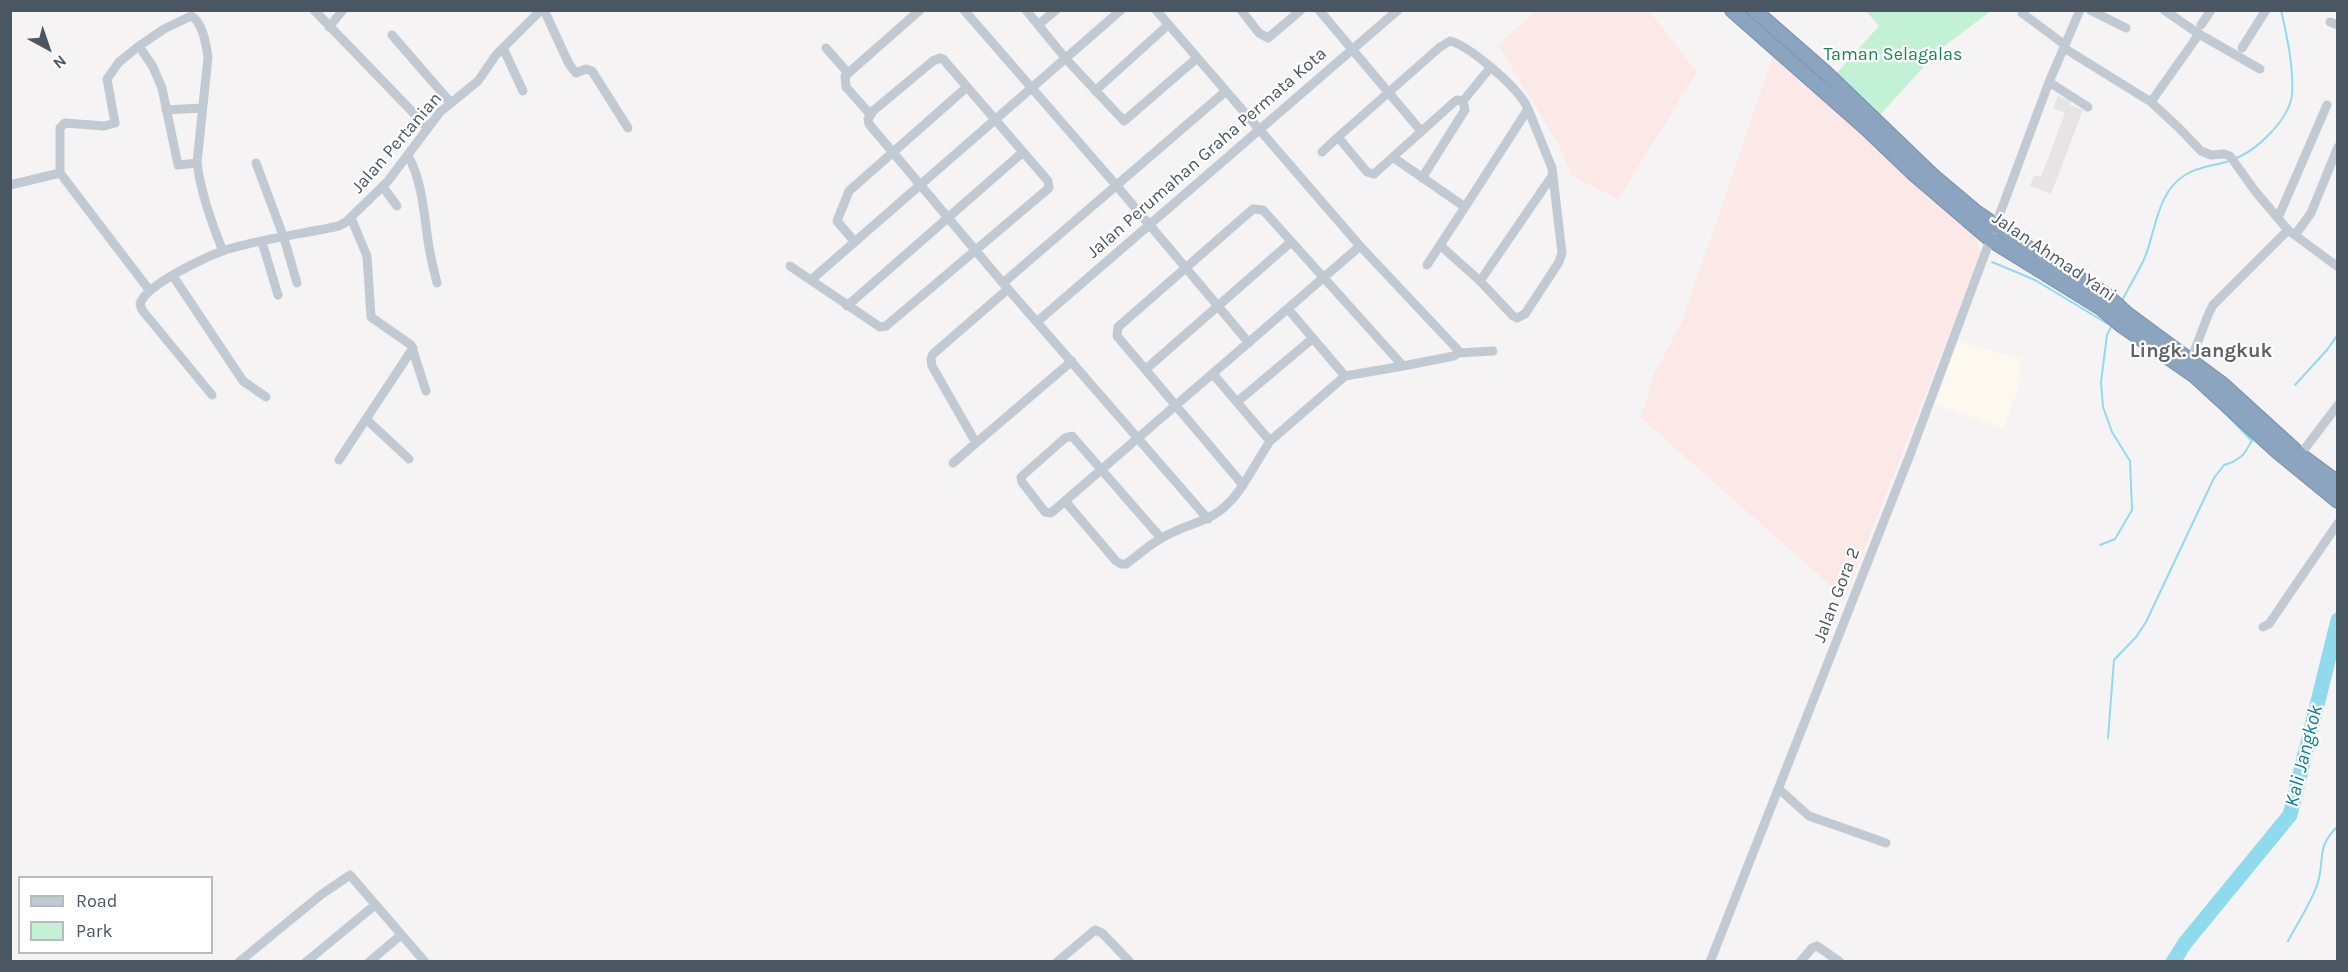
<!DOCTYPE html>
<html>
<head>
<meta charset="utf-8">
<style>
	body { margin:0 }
	#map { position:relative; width:2348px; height:972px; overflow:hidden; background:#f5f3f3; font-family:Karla,sans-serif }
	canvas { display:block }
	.frame { position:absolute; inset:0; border:12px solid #4a5661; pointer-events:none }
	.legend { position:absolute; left:18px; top:876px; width:195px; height:78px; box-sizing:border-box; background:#fff; border:2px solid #b7bbc0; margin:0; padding:8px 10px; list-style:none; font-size:18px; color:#4a5661 }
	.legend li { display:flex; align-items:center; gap:12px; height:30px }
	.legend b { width:30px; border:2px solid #b7bbc0 }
	.north { position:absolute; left:18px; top:18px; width:60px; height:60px; -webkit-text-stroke:4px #fff; paint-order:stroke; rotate:140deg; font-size:16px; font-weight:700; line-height:24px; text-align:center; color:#4a5661 }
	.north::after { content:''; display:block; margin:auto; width:21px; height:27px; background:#4a5661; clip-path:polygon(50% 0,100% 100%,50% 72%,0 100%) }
</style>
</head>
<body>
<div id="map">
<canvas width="2348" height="972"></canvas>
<div class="frame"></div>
<ul class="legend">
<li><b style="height:8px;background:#c1cad2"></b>Road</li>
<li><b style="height:16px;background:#c3f1d5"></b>Park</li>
</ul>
<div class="north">N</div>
</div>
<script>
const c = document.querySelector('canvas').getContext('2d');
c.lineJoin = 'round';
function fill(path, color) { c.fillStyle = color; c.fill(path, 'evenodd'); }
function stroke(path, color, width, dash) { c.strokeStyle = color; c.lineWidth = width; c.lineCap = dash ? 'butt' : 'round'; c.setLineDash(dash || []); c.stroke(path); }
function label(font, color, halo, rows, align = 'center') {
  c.font = font + ' Karla,sans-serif'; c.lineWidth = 4.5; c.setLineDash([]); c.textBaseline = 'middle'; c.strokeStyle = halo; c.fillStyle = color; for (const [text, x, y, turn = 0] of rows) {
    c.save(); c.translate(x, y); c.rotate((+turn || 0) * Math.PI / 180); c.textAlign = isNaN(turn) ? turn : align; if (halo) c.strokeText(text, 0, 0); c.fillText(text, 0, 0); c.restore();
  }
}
const commercial = new Path2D(`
	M1958 341 2021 359 2019 387 2004 428 1935 405Z`);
const education = new Path2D(`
	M2058 96 2071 101 2070 105 2083 110 2051 194 2030 186 2034 175 2041 177 2065 113 2053 108Z`);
const medical = new Path2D(`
	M1537 10 1649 11 1697 72 1618 199 1572 176 1558 143 1498 45Z
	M1773 56 1971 225 1981 253 1845 598 1640 417 1649 393 1652 378 1682 322Z`);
const green = new Path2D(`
	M1866 11H1991L1939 50 1879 116 1834 76 1879 26Z`);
const stream = new Path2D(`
	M2234 159C2257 151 2289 119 2292 95 2294 68 2287 36 2281 10
	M1992 262 2035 280 2108 324
	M2121 303C2128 288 2138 273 2145 257 2156 230 2157 192 2185 175 2199 166 2214 166 2229 161
	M2111 326 2163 362
	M2295 385 2327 350 2338 334
	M2100 545 2115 539 2132 510 2130 461 2112 432 2103 407 2101 382 2107 335 2112 325
	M2108 738 2114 660 2136 637 2146 622 2214 478 2224 465 2233 462 2243 455 2252 441 2221 409
	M2288 941C2298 922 2312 902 2318 882 2325 857 2316 847 2338 826`);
const river = new Path2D(`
	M2173 962 2185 943 2290 815 2338 620`);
const minor = new Path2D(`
	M314 10 428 128
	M544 10 569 64 576 73 586 69 592 71 628 128
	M964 10 1116 185 1249 343
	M1026 10 1066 59 1124 121 1197 58
	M1156 10 1360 246 1457 349 1458 353 1454 356 1403 366
	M1241 10 1259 33 1268 38 1301 10
	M1319 10 1421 131
	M2090 10 2126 28
	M2164 10 2199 34 2260 69
	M2022 13 2065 45
	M2330 22 2338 25
	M1038 25 1056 10
	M2201 25 2211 10
	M329 27 343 10
	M392 35 451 103
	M503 48 523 91
	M826 48 848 73
	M2064 48 2151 102 2179 128 2201 151 2211 155 2224 154 2230 156 2255 191 2288 230 2338 267
	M2242 48 2266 10
	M2049 82 2088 107
	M1095 91 1168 25
	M2151 102 2199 34
	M166 110 202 108
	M870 114 846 87 845 76 920 10
	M1322 152 1338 137
	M408 155C423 183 424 216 429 247 431 259 434 271 437 283
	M1394 158 1465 207 1528 109C1521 90 1470 46 1450 41L1440 47 1338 137 1367 172 1374 174 1453 103 1457 100 1463 101 1490 68
	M197 163 178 165 162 88 153 67 139 46 164 29 191 16C203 22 206 45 208 57L197 163C201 193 211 222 223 251
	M256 163 284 238 297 283
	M60 173V128L65 123 104 126 115 123 107 79 119 62 139 46
	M1422 178 1463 113 1465 110 1463 101
	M10 185 60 173 150 291
	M383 187 397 206
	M351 218 367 256 371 317 411 345 426 391
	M2278 218 2327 105
	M2295 235 2311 213 2338 147
	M854 241 837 221 849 191 967 87
	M262 242 278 295
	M1441 246 1480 281 1513 316 1517 318 1525 314 1559 262 1562 253 1552 168 1528 109
	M1427 265 1465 207
	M790 266 880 327 886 326 1049 188 1048 181 943 59 940 58 933 61 873 111 868 119 869 124 1008 289 1208 519
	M173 276 243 381 266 397
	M811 280 1121 10
	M1480 281 1552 176
	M1003 283 1226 91
	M1008 289 933 354 931 359 932 366 976 443 1072 361
	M847 306 1023 152
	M1038 321 1398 10
	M1458 353 1493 351
	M2191 360 2208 315 2213 305 2288 230
	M1146 369 1291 242
	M1213 374 1270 441 1243 485 1117 336 1118 327 1253 209 1263 210 1403 366 1345 376 1288 309
	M212 395 142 310 140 304C145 285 206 257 225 250 261 239 301 234 339 226L346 222 388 181 440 112 478 81 496 55 541 10
	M1237 402 1312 339
	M366 419 409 459
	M1270 441 1345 376
	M2300 455 2338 405
	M339 460 413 348
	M953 463 976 443
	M1065 501 1116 561 1121 564H1126C1137 556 1148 546 1160 539 1197 517 1215 527 1243 485
	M1161 538 1072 436 1065 438 1021 477 1022 482 1045 512 1051 513C1154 425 1257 335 1360 246
	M2263 627 2269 624 2338 523
	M1779 789 1809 816 1886 843
	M239 962 322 894 350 875 425 962
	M306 962 375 905
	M369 962 401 935
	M1057 962 1095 930 1102 933 1130 962
	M1710 962 1911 452 2049 82 2080 10
	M1800 962 1812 948 1817 946 1840 962`);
const highway = new Path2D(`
	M1732 10 1866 128 1914 174 1991 240 2101 308 2121 325 2195 376 2277 451 2338 501
	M1754 10 1826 73 1932 175 1976 212 2036 253 2105 294 2127 314 2222 384 2300 455 2338 483`);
const parkNames = [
	["Taman Selagalas",1893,55]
];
const streetNames = [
	["Jalan Pertanian",397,143,-49],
	["Jalan Perumahan Graha Permata Kota",1207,153,-41],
	["Jalan Ahmad Yani",2054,257,34],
	["Jalan Gora 2",1837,595,-69]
];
const neighbourhoodNames = [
	["Lingk. Jangkuk",2201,351]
];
const waterNames = [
	["Kali Jangkok",2304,756,-76]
];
fill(commercial, '#fdf9ef');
fill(education, '#e6e4e5');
fill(medical, '#fce8e6');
fill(green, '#c3f1d5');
stroke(stream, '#90daee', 2);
stroke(river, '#90daee', 15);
stroke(highway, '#7690ad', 16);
stroke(minor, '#c1cad2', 9);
stroke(highway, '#8ba5c1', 14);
label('18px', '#17864f', '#fff', parkNames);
label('18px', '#4a5661', '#fff', streetNames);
label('bold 20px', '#5f6368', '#fff', neighbourhoodNames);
label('italic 20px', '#0c7c9b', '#fff', waterNames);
</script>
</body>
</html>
